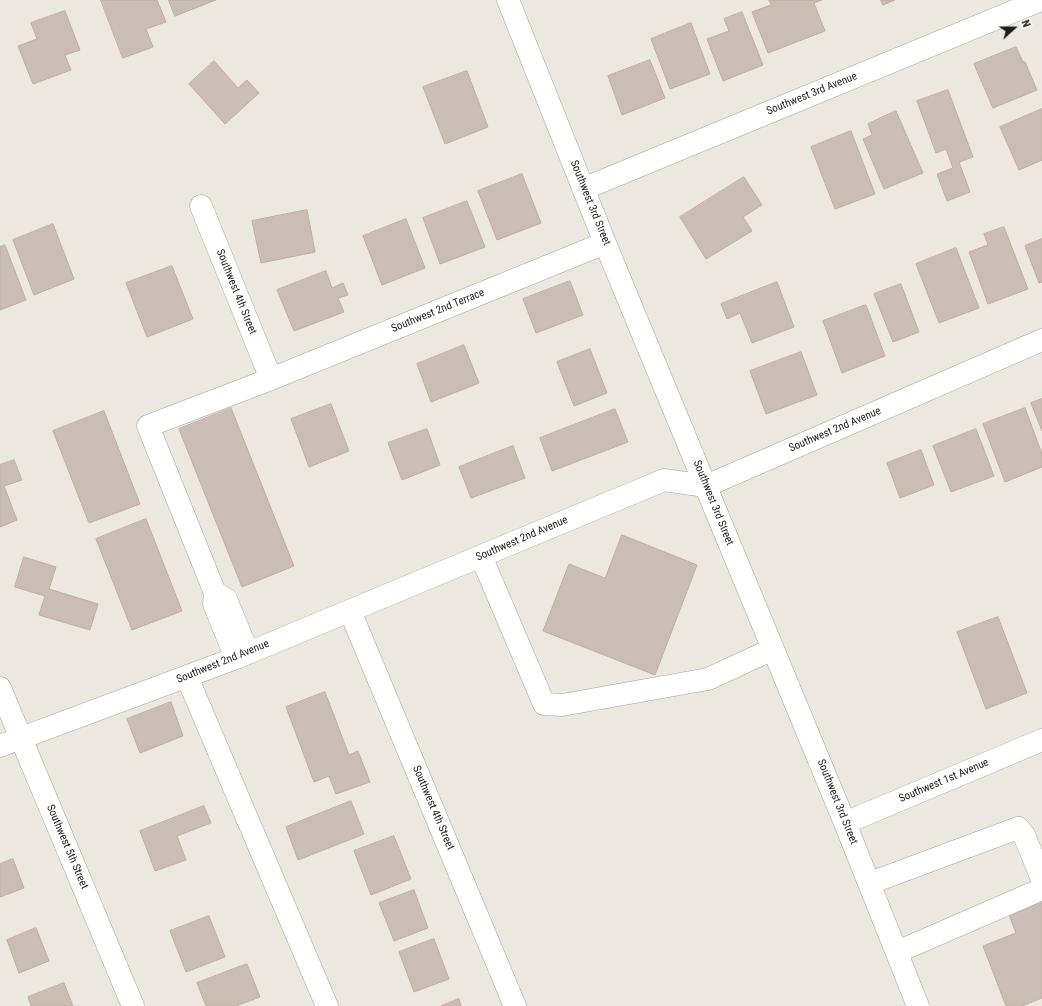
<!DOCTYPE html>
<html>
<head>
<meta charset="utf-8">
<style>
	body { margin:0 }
	#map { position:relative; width:1042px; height:1006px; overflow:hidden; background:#ede8df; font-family:"Roboto Condensed",sans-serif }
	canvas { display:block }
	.north { position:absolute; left:994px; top:8px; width:40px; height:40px; -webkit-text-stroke:3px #fff; paint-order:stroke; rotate:69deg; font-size:11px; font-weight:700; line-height:16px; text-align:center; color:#1b1b1b }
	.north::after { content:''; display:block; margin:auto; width:14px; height:18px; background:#1b1b1b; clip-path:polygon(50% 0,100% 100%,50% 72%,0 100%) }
</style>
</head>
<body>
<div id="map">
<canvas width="1042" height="1006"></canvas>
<div class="north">N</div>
</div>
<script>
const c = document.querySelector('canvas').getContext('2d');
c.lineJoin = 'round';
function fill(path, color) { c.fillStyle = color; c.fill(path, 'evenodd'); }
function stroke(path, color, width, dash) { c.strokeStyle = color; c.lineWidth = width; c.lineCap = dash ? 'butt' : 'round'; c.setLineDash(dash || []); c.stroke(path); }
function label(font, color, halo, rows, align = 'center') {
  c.font = font + ' "Roboto Condensed",sans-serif'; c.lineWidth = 4; c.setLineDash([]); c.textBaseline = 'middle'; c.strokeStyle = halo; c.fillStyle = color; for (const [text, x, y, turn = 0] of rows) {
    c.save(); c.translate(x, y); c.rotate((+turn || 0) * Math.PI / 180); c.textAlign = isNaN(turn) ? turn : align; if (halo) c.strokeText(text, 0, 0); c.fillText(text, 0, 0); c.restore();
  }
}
const building = new Path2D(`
	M101 0H157L166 22 146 29 153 47 123 58Z
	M169 0H216L175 16Z
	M769 0H822L814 3 825 31 768 53 752 12 771 5Z
	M881 0H895L883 5Z
	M65 11 80 50 65 55 71 70 33 84 18 46 37 39 31 23Z
	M742 12 763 65 723 81 707 39 729 31 724 19Z
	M691 23 710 74 670 89 651 39Z
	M1016 47 1023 62H1025L1037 90 993 108 974 64Z
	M650 60 665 98 622 115 608 76Z
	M214 61 238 88 247 80 259 93 225 124 189 84Z
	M467 71 488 127 445 144 423 87Z
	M948 90 973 157 959 162 970 192 947 201 937 174 953 168 946 149 936 153 917 101Z
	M1042 109V160L1019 170 1000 127Z
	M896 111 923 173 884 189 863 139 872 135 868 124Z
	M851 131 875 194 835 209 811 147Z
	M522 174 541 223 497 240 478 191Z
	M744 177 762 205 743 217 752 231 706 259 680 217Z
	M467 201 485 247 440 264 423 218Z
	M307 210 315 252 261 263 252 221Z
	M406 219 425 268 382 285 363 236Z
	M53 224 74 279 34 295 13 240Z
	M1004 227 1028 289 988 304 969 252 988 245 984 234Z
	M1042 239V282L1039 283 1025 246Z
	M5 245 26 300 0 310V247Z
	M956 248 979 308 939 323 916 264Z
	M172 266 193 319 147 337 126 283Z
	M326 271 332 288 343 283 348 295 338 298 344 312 294 331 277 290Z
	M570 281 583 315 536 333 523 299Z
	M777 282 794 327 752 343 740 313 727 319 721 304Z
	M901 284 919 332 893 342 874 294Z
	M866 305 885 356 842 373 823 321Z
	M464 345 479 383 431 402 417 364Z
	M590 349 607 393 574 406 557 362Z
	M801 352 817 395 766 414 750 371Z
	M1042 399V431L1031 403Z
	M331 404 349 451 309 467 291 419Z
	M231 408 294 566 242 587 179 429Z
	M1025 408 1042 454V467L1005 482 983 424Z
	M615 409 628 442 552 471 540 438Z
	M104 411 140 504 89 523 53 431Z
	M427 429 440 465 402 480 388 443Z
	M976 429 994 476 951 492 933 446Z
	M513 446 525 478 471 498 459 467Z
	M921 450 934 485 900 498 887 463Z
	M14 460 22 480 4 486 17 520 0 527V465Z
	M146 519 182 611 132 630 96 539Z
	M622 535 697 565 655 675 543 631 569 564 605 578Z
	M24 557 56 567 49 589 98 604 90 630 39 615 45 596 15 587Z
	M998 617 1027 693 986 709 957 632Z
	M325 692 349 755 358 751 370 782 336 794 329 776 314 782 286 707Z
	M171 702 183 736 140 753 127 719Z
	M351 801 364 834 298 860 286 827Z
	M204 806 211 823 177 836 186 860 155 871 140 831Z
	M394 836 411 879 371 895 354 851Z
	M13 859 24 888 0 897V864Z
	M414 890 428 928 394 941 379 903Z
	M1042 902V998L1022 1006H1006L983 946 1016 933 1009 915Z
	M209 916 225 957 186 972 170 931Z
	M36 928 49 961 19 973 7 940Z
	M434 939 449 979 414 992 399 952Z
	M247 964 260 997 236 1006H206L197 983Z
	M64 983 73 1006H31L28 997Z
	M459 999 461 1006H441Z`);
const minor = new Path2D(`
	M508 0 605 243 845 823 918 1006
	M583 189 1041 0
	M201 206 271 379
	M481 556 544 704 562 705 708 679 773 649
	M215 593 148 426 271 379 605 243
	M350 611 515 1006
	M236 658 214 604 215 593 226 599 248 653
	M187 677 327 1006
	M0 688 133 1006
	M0 746 236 658 664 480 706 486 1042 340
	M845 823 1042 740
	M870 883 1018 828 1024 835 1042 879
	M897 952 1042 889`);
const streetNames = [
	["Southwest 3rd Avenue",812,94,-22],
	["Southwest 3rd Street",590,203,68],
	["Southwest 4th Street",236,292,68],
	["Southwest 2nd Terrace",438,311,-22],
	["Southwest 2nd Avenue",835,430,-23],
	["Southwest 3rd Street",713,503,68],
	["Southwest 2nd Avenue",522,539,-23],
	["Southwest 2nd Avenue",223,662,-22],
	["Southwest 1st Avenue",944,781,-23],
	["Southwest 3rd Street",837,802,68],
	["Southwest 4th Street",433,808,67],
	["Southwest 5th Street",67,847,67]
];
fill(building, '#c9bdb5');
stroke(building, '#c0aca0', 1);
stroke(minor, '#a2a2a2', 23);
stroke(minor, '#fff', 22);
label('11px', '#1b1b1b', '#fff', streetNames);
</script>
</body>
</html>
